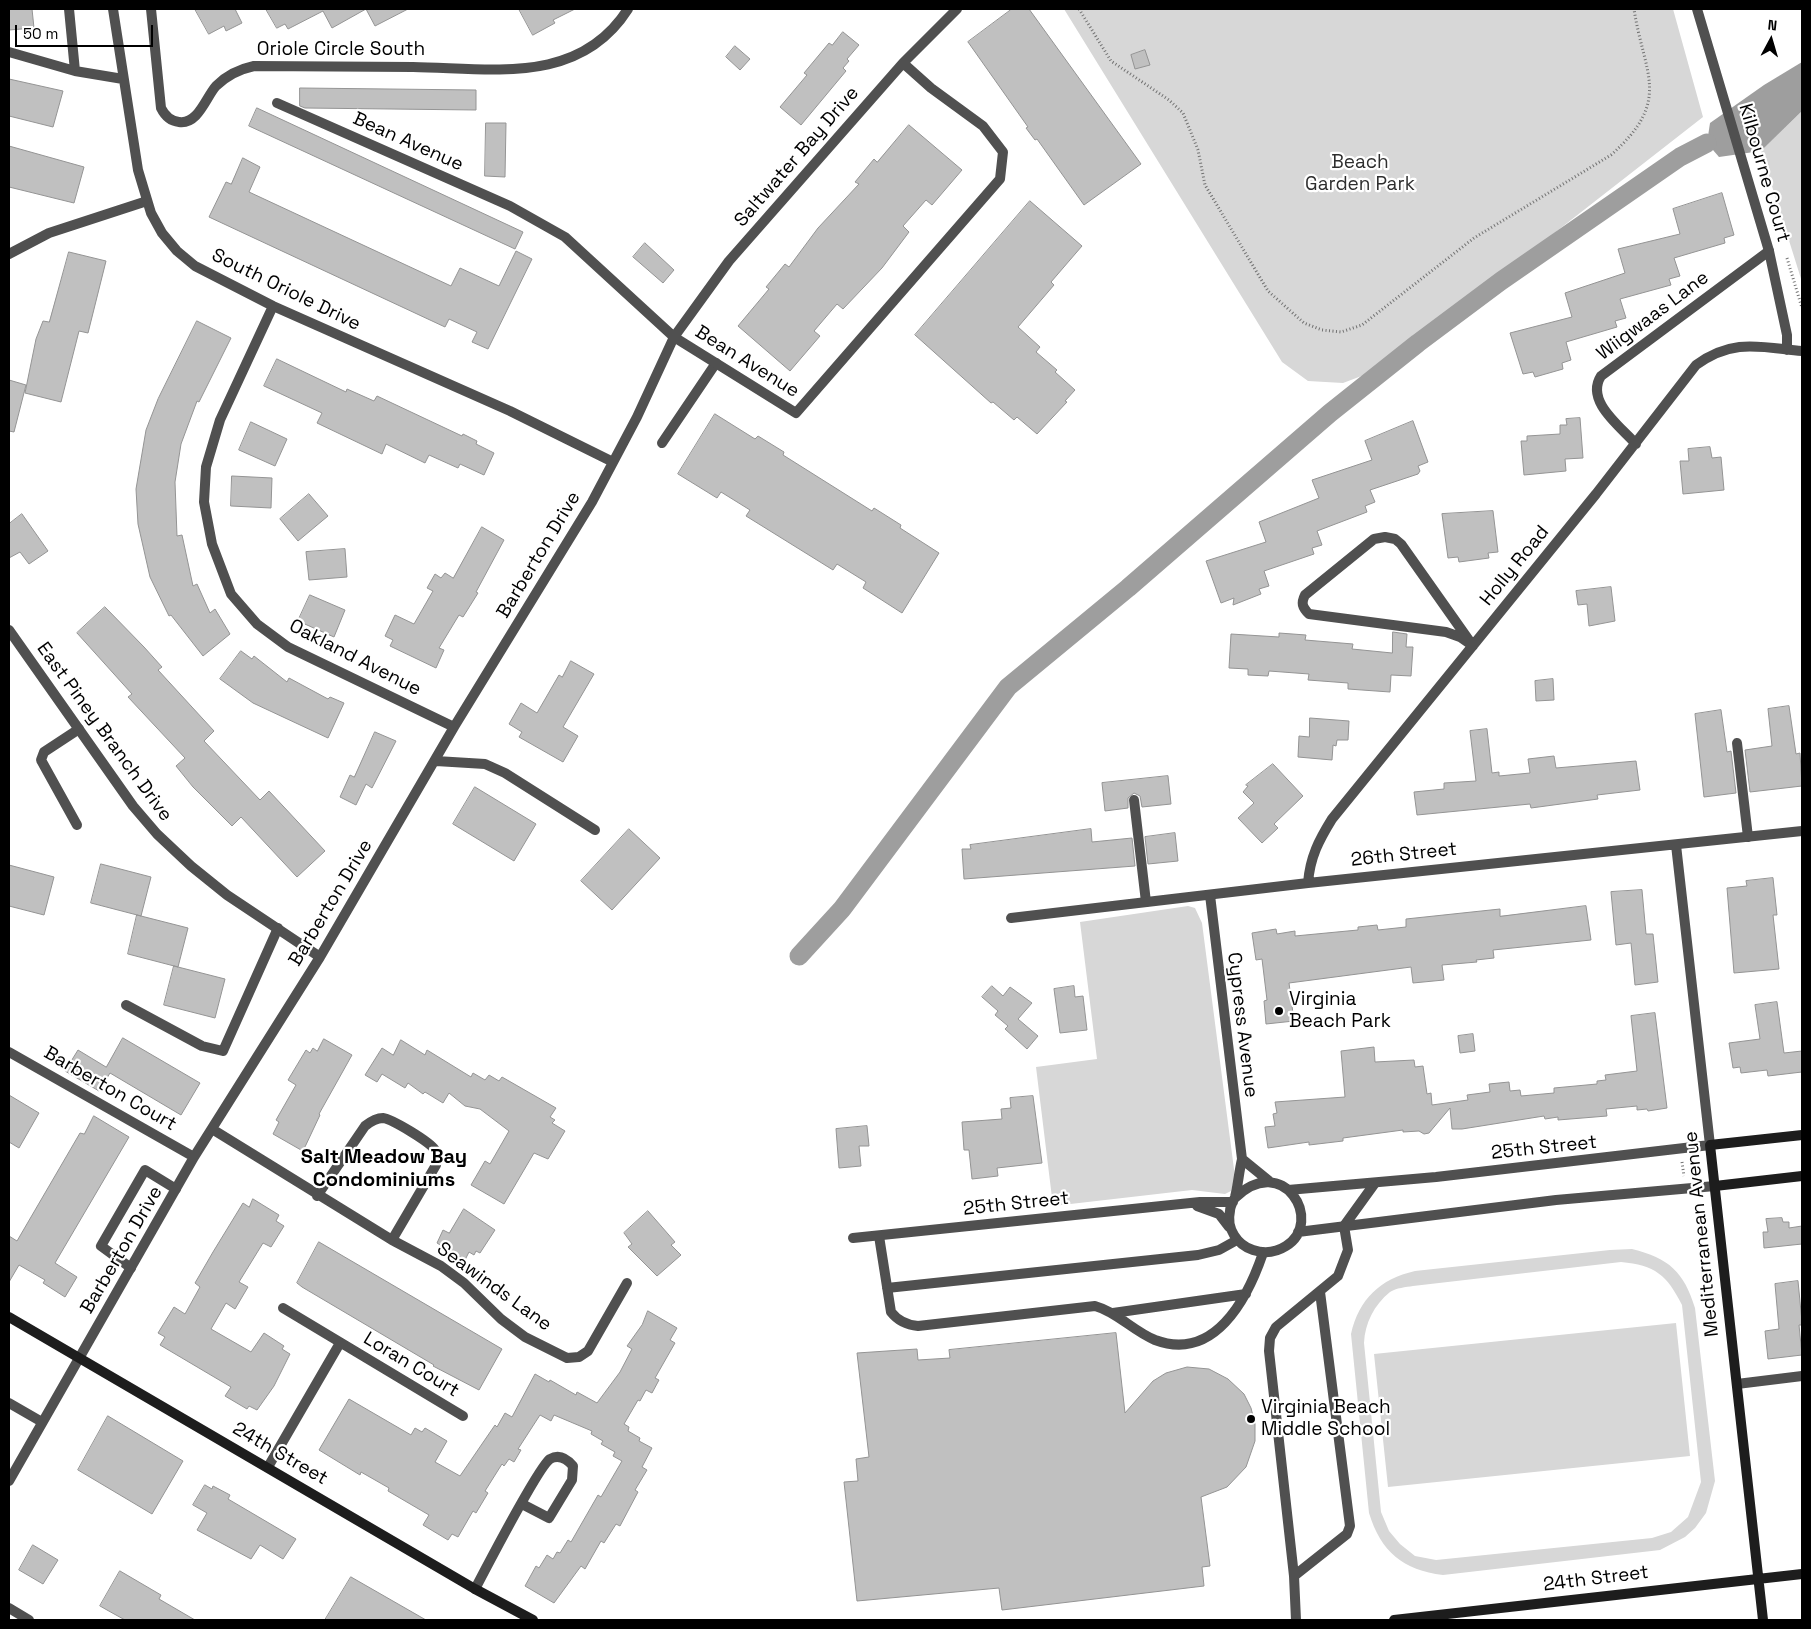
<!DOCTYPE html>
<html>
<head>
<meta charset="utf-8">
<style>
	body { margin:0 }
	#map { position:relative; width:1811px; height:1629px; overflow:hidden; background:#fff; font-family:"Space Grotesk",sans-serif }
	canvas { display:block }
	.frame { position:absolute; inset:0; border:10px solid #000; pointer-events:none }
	.north { position:absolute; left:1746px; top:15px; width:50px; height:50px; -webkit-text-stroke:4px #fff; paint-order:stroke; rotate:6deg; font-size:14px; font-weight:700; line-height:20px; text-align:center; color:#000 }
	.north::after { content:''; display:block; margin:auto; width:18px; height:22px; background:#000; clip-path:polygon(50% 0,100% 100%,50% 72%,0 100%) }
	.scale { position:absolute; left:15px; top:25px; width:138px; height:22px; box-sizing:border-box; border:2px solid #000; border-top:0; padding-left:6px; font-size:15px; line-height:18px; white-space:nowrap; color:#000; -webkit-text-stroke:4px #fff; paint-order:stroke }
</style>
</head>
<body>
<div id="map">
<canvas width="1811" height="1629"></canvas>
<div class="frame"></div>
<div class="north">N</div>
<div class="scale">50 m</div>
</div>
<script>
const c = document.querySelector('canvas').getContext('2d');
c.lineJoin = 'round';
function fill(path, color) { c.fillStyle = color; c.fill(path, 'evenodd'); }
function stroke(path, color, width, dash) { c.strokeStyle = color; c.lineWidth = width; c.lineCap = dash ? 'butt' : 'round'; c.setLineDash(dash || []); c.stroke(path); }
function label(font, color, halo, rows, align = 'center') {
  c.font = font + ' "Space Grotesk",sans-serif'; c.lineWidth = 4.5; c.setLineDash([]); c.textBaseline = 'middle'; c.strokeStyle = halo; c.fillStyle = color; for (const [text, x, y, turn = 0] of rows) {
    c.save(); c.translate(x, y); c.rotate((+turn || 0) * Math.PI / 180); c.textAlign = isNaN(turn) ? turn : align; if (halo) c.strokeText(text, 0, 0); c.fillText(text, 0, 0); c.restore();
  }
}
const green = new Path2D(`
	M1064 9H1673L1703 117 1380 369 1343 383 1308 381 1282 362Z
	M1802 111V282L1761 151Z
	M1188 906 1195 908 1202 923 1235 1177 1231 1191 1225 1194 1192 1190 1053 1206 1036 1067 1097 1059 1080 922Z
	M1632 1249C1669 1258 1684 1272 1695 1308L1715 1481 1706 1513 1695 1528 1685 1537 1660 1550 1443 1575C1403 1570 1381 1552 1369 1513L1351 1334C1359 1299 1380 1279 1415 1271L1610 1250ZM1621 1262C1655 1265 1667 1275 1682 1305L1701 1482 1688 1517 1671 1532 1652 1538 1436 1560 1415 1556 1400 1544 1389 1531 1381 1512 1364 1343C1365 1323 1374 1305 1390 1292 1396 1288 1406 1287 1413 1286Z
	M1676 1323 1690 1456 1388 1487 1374 1354Z`);
const water = new Path2D(`
	M1802 62V111L1761 151 1719 157 1707 143 1710 123 1764 85Z`);
const canal = new Path2D(`
	M799 956 842 909 1008 687 1128 588 1330 413 1418 343 1501 281 1680 157 1707 143`);
const building = new Path2D(`
	M9 9H32L34 28 9 30Z
	M195 9H235L242 23 226 31 224 26 209 34Z
	M266 9H408L375 26 366 9 332 28 323 11 288 29 285 24 277 28Z
	M519 9H575L553 20 555 23 533 35Z
	M1012 9H1029L1141 164 1084 205 1037 139 1035 140 1026 128 1028 127 968 42Z
	M843 32 859 45 847 59 849 61 843 68 846 71 801 125 780 107 807 75 804 73 829 43 832 45Z
	M735 46 750 59 740 70 726 57Z
	M1145 50 1150 65 1135 69 1131 55Z
	M9 79 63 91 53 127 9 116Z
	M300 88 476 90V110L305 108 300 106Z
	M257 108 523 232 515 249 249 126Z
	M486 123H506L505 177 485 176Z
	M909 125 962 170 932 205 926 200 903 226 909 232 882 268 843 309 837 304 814 331 820 336 790 371 738 326 769 289 766 287 785 264 789 267 818 228 859 184 855 182 874 159 877 162Z
	M9 146 84 167 74 203 9 187Z
	M243 158 260 167 249 192 451 286 460 268 499 286 516 251 532 259 488 349 472 342 477 332 449 319 445 327 209 217 226 182 231 184Z
	M1722 193 1734 235 1724 238 1725 243 1674 258 1680 276 1669 279 1671 285 1620 299 1626 318 1615 321 1617 327 1566 342 1571 360 1562 363 1563 369 1535 377 1533 372 1523 374 1510 333 1572 317 1565 293 1625 273 1618 249 1680 234 1673 209Z
	M1030 201 1082 246 1051 282 1054 285 1018 327 1040 347 1036 352 1057 370 1055 372 1075 390 1065 401 1067 402 1037 434 1017 417 1014 420 993 402 991 403 915 335Z
	M645 243 674 270 663 283 633 257Z
	M69 252 106 261 88 333 79 331 61 402 25 393 36 339 43 321 49 322Z
	M197 321 231 338 199 402 197 401 181 444 175 482 177 536 182 535 193 586 197 584 210 613 215 609 230 634 203 656 171 615 169 616 150 577 138 524 136 489 146 430 158 399Z
	M277 359 346 392 347 389 374 401 377 396 462 436 463 434 477 441 476 444 494 453 484 475 460 464 458 468 429 455 425 463 386 444 382 454 317 423 322 413 264 386Z
	M9 380 26 385 14 432 9 431Z
	M715 414 755 439 758 436 784 452 783 455 872 511 874 508 901 525 900 528 939 553 902 613 863 588 866 582 837 564 833 570 746 516 750 510 721 492 717 498 678 474Z
	M1580 418 1583 458 1565 459 1566 471 1524 475 1521 441H1527V436L1560 434V425H1567L1566 419Z
	M1413 421 1428 462 1418 466 1420 471 1418 474 1370 490 1375 502 1365 506 1367 512 1317 531 1322 545 1312 548 1314 554 1264 571 1269 586 1259 589 1261 594 1233 605 1234 598 1221 603 1206 561 1266 542 1259 522 1319 498 1312 480 1372 460 1365 441Z
	M251 422 287 439 275 466 239 450Z
	M1710 447 1712 458 1721 457 1724 490 1683 494 1680 461H1689L1688 449Z
	M232 476 272 478 271 508 231 506Z
	M309 494 328 516 298 541 280 519Z
	M1493 511 1498 552 1488 553 1489 558 1459 562 1458 557 1448 558 1442 514Z
	M22 514 48 551 29 564 20 552 9 558V524Z
	M482 527 504 540 476 592 478 593 463 617 459 615 439 648 444 650 436 668 390 646 393 640 385 636 395 615 414 624 433 591 427 588 435 574 441 578 445 573 453 578Z
	M345 549 347 577 309 580 306 552Z
	M1611 587 1615 621 1589 626 1587 604 1578 605 1576 591Z
	M310 595 345 610 334 637 298 621Z
	M105 607 144 647 162 667 158 670 214 731 204 741 260 800 269 791 325 851 297 877 241 817 232 826 193 787 176 766 185 758 128 697 132 694 77 633Z
	M1393 632 1407 634 1406 647H1413L1411 676 1391 675 1390 692 1348 689V683L1308 680 1309 674 1269 671 1268 676 1248 675V669L1229 668 1231 634 1279 637V633L1306 635 1305 640 1353 644 1352 649 1392 653Z
	M241 651 252 659 254 656 287 682 289 678 328 699 330 697 344 703 328 738 253 703 220 679Z
	M571 661 594 674 563 727 578 736 563 762 519 737 522 732 509 724 521 703 537 713 559 675 562 677Z
	M1553 679 1554 700 1536 701 1535 681Z
	M1789 706 1796 754 1800 753 1802 786 1750 792 1745 750 1772 746 1768 709Z
	M1721 710 1727 752 1731 751 1736 793 1704 797 1695 714Z
	M1310 718 1349 721 1348 740H1337L1336 746 1333 745 1332 760 1298 757 1299 736 1309 737Z
	M1487 729 1492 773 1499 772V776L1530 773 1528 759 1554 756 1556 768 1636 761 1640 790 1597 795 1598 799 1531 808 1530 804 1417 815 1414 792 1444 789V783L1476 781 1470 731Z
	M375 732 396 741 372 788 366 784 356 805 340 797 350 775 354 777Z
	M1273 764 1303 796 1274 824 1278 828 1262 843 1238 818 1254 803 1243 792 1248 786 1246 785Z
	M1168 776 1171 804 1142 807 1140 796 1134 793 1128 798V808L1105 811 1102 783Z
	M475 787 536 824 514 861 453 824Z
	M629 829 660 858 612 910 581 881Z
	M1091 829 1092 842 1132 838 1135 866 964 879 962 849H971L970 845Z
	M1175 833 1178 861 1148 864 1145 837Z
	M101 864 151 877 141 916 91 903Z
	M9 865 54 877 44 915 9 906Z
	M1773 878 1777 915H1773L1779 969 1734 973 1727 888 1747 886 1746 881Z
	M1642 890 1646 934H1653L1658 982 1635 985 1631 943 1616 945 1611 892Z
	M1586 906 1591 940 1493 950 1494 958 1476 960 1477 962 1442 965 1444 980 1413 983 1411 967 1289 983 1294 1021 1266 1024 1264 1001 1267 1000 1262 959 1256 960 1252 933 1276 929 1277 934 1295 931V936L1358 930V927L1377 925 1378 930 1406 927V919L1500 909V916Z
	M137 915 188 928 178 967 128 954Z
	M174 966 225 979 215 1018 164 1005Z
	M992 986 1003 996 1010 987 1032 1003 1018 1019 1038 1036 1027 1049 1005 1029 1008 1026 995 1015 998 1011 982 997Z
	M1074 986 1075 997 1083 996 1087 1030 1060 1033 1054 989Z
	M1777 1002 1784 1053 1802 1051V1072L1768 1076 1767 1070 1741 1073 1740 1067 1733 1068 1729 1043 1760 1039 1755 1005Z
	M1655 1013 1667 1108 1648 1111 1647 1109 1637 1110V1106L1606 1109 1607 1116 1558 1120V1117L1545 1119 1544 1116 1462 1129H1452L1450 1108 1429 1133 1424 1134 1419 1131 1403 1132V1130L1343 1138V1141L1309 1145V1142L1268 1148 1265 1127 1275 1126 1273 1114 1277 1113 1275 1102 1345 1097 1341 1051 1374 1047 1375 1062 1414 1060 1415 1067 1423 1066 1427 1094 1431 1093 1432 1105 1468 1100 1467 1095 1490 1092 1489 1084 1509 1082 1510 1091 1520 1090 1521 1096 1554 1093V1088L1597 1084V1081L1606 1080 1605 1075 1637 1071 1631 1016Z
	M1473 1034 1475 1051 1460 1053 1458 1036Z
	M123 1038 200 1083 181 1115 110 1073 99 1091 65 1071 78 1050 106 1067Z
	M324 1039 352 1055 319 1114 320 1115 304 1149 301 1150 273 1134 279 1122 276 1120 296 1085 288 1080 306 1050 310 1053 313 1048 317 1051Z
	M401 1040 425 1055 427 1050 471 1077 473 1073 485 1080 489 1075 499 1081 502 1077 556 1108 550 1117 555 1120 552 1123 565 1131 548 1159 534 1153 504 1204 471 1185 485 1161 490 1164 509 1131 480 1109 465 1106 449 1093 443 1103 425 1092 423 1094 408 1083 405 1088 382 1074 377 1082 365 1075 382 1048 393 1055Z
	M9 1095 39 1113 19 1148 9 1142Z
	M1033 1096 1042 1163 997 1168 998 1176 972 1179 969 1150H964L962 1122 1002 1119 1001 1109 1011 1108 1010 1098Z
	M94 1116 129 1137 55 1263 77 1277 65 1297 43 1283 45 1280 19 1265 9 1282V1236L17 1241 80 1133 84 1134Z
	M867 1126 869 1146H859L861 1166 839 1168 836 1129Z
	M253 1199 279 1215 276 1221 284 1226 271 1247 263 1243 239 1282 248 1287 235 1309 226 1303 211 1329 251 1352 264 1333 284 1346 282 1349 290 1354 274 1386 257 1410 249 1406 247 1409 225 1396 231 1387 160 1345 165 1337 158 1333 174 1307 185 1314 200 1287 195 1283 213 1252 243 1203 249 1207Z
	M464 1209 495 1230 480 1253 476 1251 474 1255 469 1252 465 1260 437 1243 443 1230 449 1233Z
	M648 1211 675 1242 671 1245 681 1255 657 1276 628 1247 632 1244 624 1233Z
	M1782 1218 1783 1222H1789V1228L1802 1226V1244L1764 1248 1763 1232H1768L1766 1219Z
	M319 1242 502 1349 479 1390 433 1366 434 1365 302 1287 297 1283Z
	M1798 1281 1802 1322V1325H1799L1802 1355 1768 1359 1765 1331 1779 1329 1775 1284Z
	M648 1311 677 1328 670 1340 675 1343 655 1378 659 1380 652 1393 646 1390 640 1401 638 1400 624 1424 629 1427 628 1431 640 1438 639 1441 652 1448 642 1467 647 1470 635 1490 638 1492 620 1526 616 1524 604 1543 601 1541 585 1569 581 1566 554 1603 525 1586 536 1566 539 1568 547 1555 553 1559 557 1552 560 1553 568 1540 571 1542 598 1495 601 1497 622 1461 613 1456 615 1452 601 1444 603 1441 591 1434 592 1431 554 1415 551 1421 540 1415 518 1449 521 1450 514 1462 509 1459 504 1466 502 1464 485 1491 488 1493 476 1513 473 1511 458 1537 452 1534 448 1540 423 1525 429 1515 388 1491 389 1488 361 1472 360 1475 319 1450 349 1399 411 1435 415 1428 422 1432 425 1428 447 1441 435 1462 460 1476 495 1425 497 1427 505 1413 512 1417 535 1374 549 1382 550 1380 576 1395 577 1392 597 1403 620 1372 632 1349 627 1346 642 1325Z
	M1116 1333 1125 1413 1153 1381 1166 1373 1187 1367 1209 1369 1228 1379 1244 1394 1251 1408 1255 1424V1441L1246 1467 1227 1487 1201 1497 1210 1566 1202 1567 1204 1586 1002 1610 999 1588 857 1601 844 1482 858 1481 856 1459 869 1457 857 1353 917 1349 918 1360 950 1358 949 1350Z
	M108 1416 183 1461 152 1514 78 1470Z
	M205 1485 212 1489 213 1486 230 1495 228 1499 296 1539 283 1559 260 1545 251 1559 197 1530 207 1513 193 1505Z
	M33 1545 58 1560 43 1584 19 1570Z
	M120 1571 161 1595 159 1599 195 1620H125L107 1610 100 1606Z
	M351 1577 426 1620H325Z`);
const path = new Path2D(`
	M1079 9 1111 61 1169 100 1183 113 1198 150 1205 185 1268 291 1304 323 1322 330 1341 332 1362 325 1474 238 1611 155C1673 100 1644 75 1634 9
	M1787 258 1802 308
	M1682 1162 1684 1176`);
const lane = new Path2D(`
	M1697 9 1769 251
	M662 443 716 363
	M1737 743 1748 837
	M1134 800 1146 902
	M77 825 41 760 44 752 79 729
	M126 1005 202 1046 223 1051 278 928
	M879 1236 891 1312C898 1321 907 1325 918 1326L1095 1306C1117 1312 1133 1331 1155 1340 1214 1362 1247 1300 1263 1253
	M131 1268 101 1246 145 1170 176 1189
	M887 1288 1198 1255 1219 1250 1237 1240
	M1113 1313 1246 1294
	M9 1403 42 1422
	M1294 1576 1347 1534 1350 1526 1320 1292
	M1296 1620 1294 1576 1269 1351 1270 1338 1276 1327 1338 1276 1348 1250 1344 1226 1375 1183`);
const street = new Path2D(`
	M69 9 75 71
	M113 9 138 170 151 213 162 233 177 251 195 266 273 306 510 411 613 462
	M151 9 161 108C165 116 170 121 179 122 198 125 206 97 216 86 227 75 240 69 254 66 307 66 360 67 413 67 491 68 579 86 628 9
	M9 52 75 71 123 79
	M277 103 510 206 565 237 674 337 796 413 1000 179 1003 152 983 126 931 88 903 63
	M9 254 49 233 147 201
	M273 306 220 420 206 467 204 502 212 544 231 594 257 624 288 647 454 727
	M1636 444C1620 426 1585 401 1601 376L1769 251 1787 335V350
	M1385 537 1395 539 1401 544 1473 646 1460 637 1446 632 1309 614C1302 607 1301 603 1305 595L1374 539Z
	M9 630 133 806 157 834 191 866 227 895 320 957
	M436 761 485 764 505 773 595 830
	M1308 883C1310 857 1319 840 1332 819L1596 494 1696 365C1733 338 1760 347 1802 351
	M1210 895 1242 1159
	M1011 918 1308 883 1802 831
	M9 1052 194 1157
	M212 1129 392 1240 441 1266 464 1283 501 1319 525 1337 567 1358 579 1357 588 1351 627 1283
	M1288 1190 1436 1177 1710 1145 1676 845
	M317 1196 365 1126C370 1122 376 1118 383 1118 392 1119 430 1142 435 1150 438 1155 437 1160 436 1165L392 1240
	M1235 1198C1283 1151 1325 1222 1286 1246 1275 1253 1265 1254 1253 1250 1237 1245 1226 1228 1230 1211 1230 1206 1233 1202 1235 1197 1238 1185 1239 1172 1242 1159L1269 1181
	M1197 1206 1219 1214 1229 1227
	M1298 1232 1556 1200 1715 1186
	M853 1238 1200 1202H1233
	M283 1308 463 1416
	M1737 1384 1802 1376
	M268 1467 340 1343
	M9 1481 194 1157 320 957 454 727 592 502 637 417 674 337 729 261 903 63 957 9
	M475 1589C485 1570 539 1466 550 1459 559 1454 567 1459 573 1466L572 1480 549 1518 522 1504
	M9 1608 29 1620`);
const secondary = new Path2D(`
	M1715 1186 1802 1176
	M9 1317 475 1589 533 1620
	M1394 1620 1802 1574
	M1763 1620 1710 1145 1802 1135`);
const markers = [
	[1279,1011,5,"#000"],
	[1251,1419,5,"#000"]
];
const streetNames = [
	["Oriole Circle South",341,50],
	["Bean Avenue",408,142,24],
	["Saltwater Bay Drive",797,157,-49],
	["Kilbourne Court",1764,173,74],
	["South Oriole Drive",286,290,26],
	["Wiigwaas Lane",1653,316,-37],
	["Bean Avenue",747,362,32],
	["Barberton Drive",539,555,-59],
	["Holly Road",1515,566,-51],
	["Oakland Avenue",355,658,27],
	["East Piney Branch Drive",104,732,54],
	["26th Street",1404,855,-6],
	["Barberton Drive",331,903,-59],
	["Cypress Avenue",1242,1025,83],
	["Barberton Court",110,1089,30],
	["25th Street",1544,1148,-6],
	["25th Street",1016,1204,-6],
	["Mediterranean Avenue",1702,1234,-96],
	["Barberton Drive",122,1250,-60],
	["Seawinds Lane",494,1287,36],
	["Loran Court",411,1365,31],
	["24th Street",280,1454,30],
	["24th Street",1596,1579,-7]
];
const parkNames = [
	["Beach",1360,163],
	["Garden Park",1360,185]
];
const poiNames = [
	["Virginia",1289,1000],
	["Beach Park",1289,1022],
	["Virginia Beach",1261,1408],
	["Middle School",1261,1430]
];
const neighbourhoodNames = [
	["Salt Meadow Bay",384,1158],
	["Condominiums",384,1181]
];
fill(green, '#d7d7d7');
fill(water, '#9e9e9e');
stroke(canal, '#9e9e9e', 19);
fill(building, '#c0c0c0');
stroke(building, '#949494', 1);
stroke(path, '#727272', 3, [1, 2.5]);
stroke(lane, '#505050', 10);
stroke(street, '#505050', 10);
stroke(secondary, '#1d1d1d', 10);
for (const [x, y, r, color] of markers) { const dot = new Path2D(); dot.arc(x, y, r, 0, 2 * Math.PI); c.fillStyle = color; c.fill(dot); stroke(dot, '#fff', 2); }
label('19px', '#000', '#fff', streetNames);
label('19px', '#2e2e2e', '#fff', parkNames);
label('19px', '#000', '#fff', poiNames, 'left');
label('bold 20px', '#000', '#fff', neighbourhoodNames);
</script>
</body>
</html>
